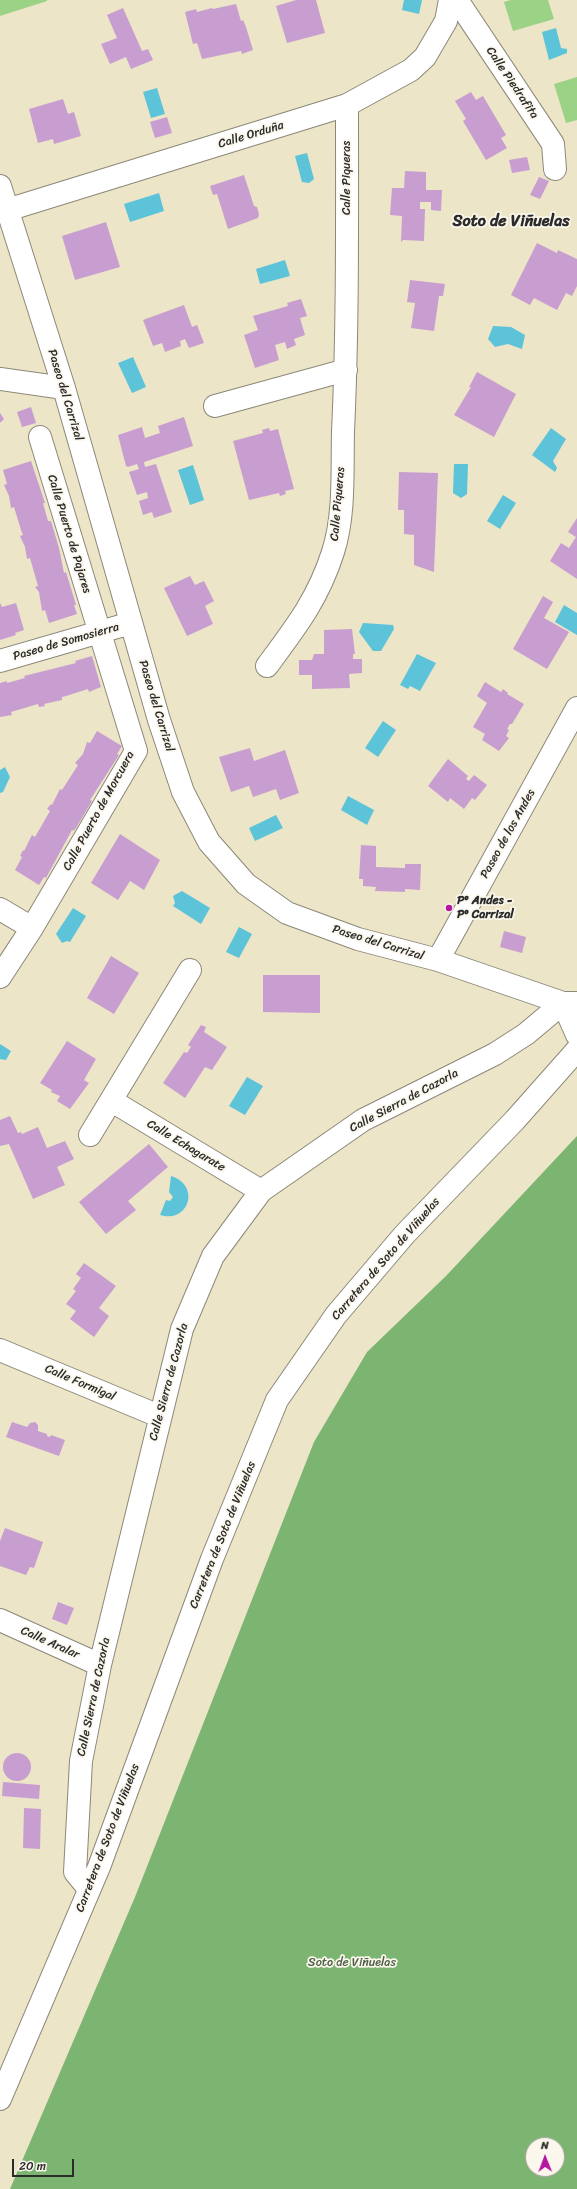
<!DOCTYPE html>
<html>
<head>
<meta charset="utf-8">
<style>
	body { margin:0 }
	#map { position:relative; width:577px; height:2189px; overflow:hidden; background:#ece5c7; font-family:Sriracha,sans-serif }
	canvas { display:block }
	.north { position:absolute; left:525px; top:2137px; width:40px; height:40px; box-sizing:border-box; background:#fbf7ec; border:1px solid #a8a59f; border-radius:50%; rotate:359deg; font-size:11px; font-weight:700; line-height:16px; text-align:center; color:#2b2b2b }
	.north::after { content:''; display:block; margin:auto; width:14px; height:18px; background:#b5179e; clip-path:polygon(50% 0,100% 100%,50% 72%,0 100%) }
	.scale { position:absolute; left:12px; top:2159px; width:62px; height:18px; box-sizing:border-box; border:2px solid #2b2b2b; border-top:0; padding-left:5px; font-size:12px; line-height:14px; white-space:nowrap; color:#2b2b2b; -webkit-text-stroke:3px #fbf7ec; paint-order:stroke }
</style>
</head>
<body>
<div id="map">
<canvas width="577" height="2189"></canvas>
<div class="north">N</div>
<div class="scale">20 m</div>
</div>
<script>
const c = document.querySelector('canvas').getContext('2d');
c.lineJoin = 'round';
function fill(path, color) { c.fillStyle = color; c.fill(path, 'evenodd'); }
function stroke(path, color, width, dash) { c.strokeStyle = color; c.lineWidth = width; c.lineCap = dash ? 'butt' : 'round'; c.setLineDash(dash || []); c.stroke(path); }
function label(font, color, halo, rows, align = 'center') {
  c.font = font + ' Sriracha,sans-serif'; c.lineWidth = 3.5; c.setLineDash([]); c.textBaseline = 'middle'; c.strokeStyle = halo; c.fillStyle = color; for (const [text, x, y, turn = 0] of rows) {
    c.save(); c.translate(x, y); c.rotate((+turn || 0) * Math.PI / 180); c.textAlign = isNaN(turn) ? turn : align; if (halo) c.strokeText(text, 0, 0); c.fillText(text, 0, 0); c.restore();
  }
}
const green = new Path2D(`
	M0 0H47V1L0 16Z
	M511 0H548L554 19 513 31 504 2Z
	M577 77V120L566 123 554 84Z`);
const forest = new Path2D(`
	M577 1136V2189H10L135 1897 314 1442 367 1352 446 1276ZM533 2145H557V2169H533Z`);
const water = new Path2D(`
	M404 0H422L419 14 402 10Z
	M556 28 561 48 567 49V53L549 60 542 32Z
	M157 88 165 114 151 118 143 92Z
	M307 153 314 179 309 183 302 182 295 156Z
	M159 193 164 211 130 222 124 204Z
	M285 260 290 276 260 284 256 269Z
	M493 326 511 327 525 335 522 349 508 344 495 347 488 339Z
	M133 357 146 387 132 393 118 363Z
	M551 428 566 439 553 461 557 468 555 472 532 455Z
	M454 464H468L467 494 461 498 453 493Z
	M193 465 204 500 190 505 178 470Z
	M503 495 516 503 500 529 487 521Z
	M564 605 577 613V635L555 622Z
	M363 623 393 625 394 629 381 651H373L359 632Z
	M417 654 436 663 420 691 410 686 408 689 400 685Z
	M383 721 396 730 378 757 365 748Z
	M5 767 10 777 3 792 0 793V770Z
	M348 796 374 810 367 825 341 810Z
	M276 815 283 828 255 841 249 828Z
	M182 891 210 908 201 924 173 906 175 903 173 896Z
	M73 908 86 916 70 942 67 941 62 943 56 934Z
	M239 927 252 934 239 958 226 952Z
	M0 1044 11 1051 6 1060 0 1059Z
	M247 1077 263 1086 245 1115 229 1106Z
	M171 1176C201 1185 189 1224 160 1215L166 1200 170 1201 173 1197 169 1192Z`);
const building = new Path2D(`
	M296 0H316L325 33 287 43 276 6Z
	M236 4 241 21 243 20 246 27 253 50 242 54 241 51 202 59 197 43 193 44 185 12 196 9 197 12 212 8 213 9Z
	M123 8 142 51 148 49 153 60 131 69 126 57 110 64 101 44 117 38 107 15Z
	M471 92 476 100 483 96 506 135 501 138 507 148 486 160 463 121 466 119 455 101Z
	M63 99 68 114 74 112 81 136 54 144 53 139 38 143 29 109Z
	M167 117 172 133 155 138 150 122Z
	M527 157 530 170 512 173 509 160Z
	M405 171 426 172V190H442L441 211 431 210V202H420V209H425L424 241 403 240 401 242 402 216 390 215 392 188H404Z
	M244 175 254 206 257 207 259 214 258 218 228 229 217 194 213 195 210 186Z
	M539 177 549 181 540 199 530 195Z
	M106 222 120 267 75 280 62 236Z
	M537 243 557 253 558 250 577 259V286L572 296 566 293 557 310 534 298 530 305 511 295Z
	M410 280 445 284 443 296H439L434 331 411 328 415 303 407 302Z
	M301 299 307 316 300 318 305 335 294 339 296 345 287 349 285 342 275 345 279 360 255 368 244 335 258 330 253 316 288 306 287 303Z
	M184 305 192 327 197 325 204 343 189 348 185 339 180 341 181 346 165 352 162 343 153 346 143 320Z
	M477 372 516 394 494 437 454 415 471 387H469Z
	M31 407 36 423 22 427 17 412Z
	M0 413 4 419 0 423Z
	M184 417 193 446 144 462 145 467 156 464 172 512 154 518 152 512 143 515 139 501 148 498 147 492 137 495 129 472 139 469 137 464 128 467 126 466 118 435 142 427 145 438 160 433 158 426Z
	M269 428 270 431 278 429 294 489 285 491 286 494 280 496 279 493 249 500 233 441 263 433 262 430Z
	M31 461 45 503H43L48 521H51L59 548 64 573 66 572 76 605H74L77 614 49 623 45 610 42 611 39 592 35 587 38 586 30 558 27 559 25 547 20 536 23 535 21 530 14 507 11 508 9 496 4 485 7 484 3 470Z
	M399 472 438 473 434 572 414 565V535L404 534V510H398Z
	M577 518V579L550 561 561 543 569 548 576 537 568 532Z
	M190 576 195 585 204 581 214 601 205 606 213 624 187 636 164 588Z
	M543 596 553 602 544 618 569 632 547 669 513 649Z
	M0 603 2 607 16 603 24 630 15 633 16 635 0 640Z
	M352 629 355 654H353V659H362V673L349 674 350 688 312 689V675H299V660H312L314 654H324V630Z
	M92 656 101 687 89 692 88 689 66 696 62 697V700L44 704 45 706 39 707 38 704 11 712 12 715 0 717V683L7 681V683L25 678 24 676 76 663 75 661Z
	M485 682 501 692 503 689 508 693 507 694 524 704 512 724H510L507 729 509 730 506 736 509 738 499 751 482 740 485 734 473 727 487 703 477 696Z
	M97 731 122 746 117 754 119 755 90 800 92 801 76 828 73 831 72 830 46 878 44 877 39 885 15 870 22 857 20 856 23 850 24 851 32 835 35 837 50 811 47 809 51 804 52 805 60 789 62 790 78 765 75 763 83 754 87 742 90 743Z
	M250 748 254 761 285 750 299 793 280 800 276 789 253 797 249 786 231 792 219 757Z
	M448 759 468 776 466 779 469 781 474 775 487 785 475 800 472 798 464 809 450 798 448 802 428 786Z
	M120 834 160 860 144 890 130 881 118 900 91 883Z
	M361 845 376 846V867L405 868V864H421L420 890 405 889V892L375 891 376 887 363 886V879H359Z
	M504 931 526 937 522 953 500 947Z
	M111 956 139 973 114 1014 87 998Z
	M263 975H320V1013L263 1012Z
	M201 1025 206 1027 204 1032 227 1047 212 1070 205 1067 185 1098 163 1083 184 1052 187 1053 191 1047 188 1045Z
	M67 1041 96 1059 84 1080 89 1083 70 1109 57 1101 60 1096 51 1092 52 1090 40 1083Z
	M10 1116 18 1133 21 1132 22 1134 38 1127 47 1148 65 1141 74 1159 57 1167 65 1185 33 1199 9 1144 0 1146V1120Z
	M149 1144 168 1167 128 1201 136 1210 106 1234 79 1202Z
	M84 1263 116 1286 99 1308 109 1316 94 1337 70 1319 76 1311 66 1304 76 1291 73 1289 81 1278 76 1274Z
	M12 1422 27 1427 30 1423 35 1422 38 1425V1431L47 1434V1436L50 1437 51 1435 65 1440 59 1456 6 1437Z
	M5 1528 43 1542 34 1568 30 1567 26 1575 0 1566V1541Z
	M58 1602 74 1608 67 1625 52 1619Z
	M3 1767a14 14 0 1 1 28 0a14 14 0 1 1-28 0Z
	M3 1782 40 1785 39 1799 2 1796Z
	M24 1808 41 1809 40 1849 23 1848Z`);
const street = new Path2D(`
	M457 0 553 144 555 169
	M0 186 64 388 159 720 183 792 209 842 246 884 287 913 358 939 438 960 563 1003H577
	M7 210 347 105 411 70 425 57 446 21 450 0
	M0 379 64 388
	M215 406 346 370
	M0 661 131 623
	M267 666C296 627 318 599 333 552 345 515 342 471 343 432 348 323 347 214 347 105
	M0 909 32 928
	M438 960 577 708
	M0 977 32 928 136 751 40 437
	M563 1003 577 1035
	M112 1101 261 1191
	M90 1135 190 970
	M0 1350 159 1416
	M0 1620 100 1665
	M89 1889 75 1872 81 1761 100 1665 182 1329 213 1256 261 1191 363 1120 495 1054 526 1034 563 1003
	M0 2099 99 1867 212 1559 277 1400 336 1315 405 1234 515 1120 577 1050`);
const markers = [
	[449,908,4,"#b5179e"]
];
const streetNames = [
	["Calle Piedrafita",512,83,56],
	["Calle Orduña",251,135,-17],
	["Calle Piqueras",347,178,-90],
	["Paseo del Carrizal",65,395,73],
	["Calle Piqueras",338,504,-85],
	["Calle Puerto de Pajares",69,534,73],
	["Paseo de Somosierra",66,642,-16],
	["Paseo del Carrizal",156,706,73],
	["Calle Puerto de Morcuera",99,811,-61],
	["Paseo de los Andes",508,834,-61],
	["Paseo del Carrizal",378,943,17],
	["Calle Sierra de Cazorla",404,1101,-28],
	["Calle Echagarate",186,1146,31],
	["Carretera de Soto de Viñuelas",386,1259,-49],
	["Calle Sierra de Cazorla",169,1382,-75],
	["Calle Formigal",80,1383,23],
	["Carretera de Soto de Viñuelas",223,1535,-68],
	["Calle Aralar",50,1643,24],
	["Calle Sierra de Cazorla",94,1697,-78],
	["Carretera de Soto de Viñuelas",108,1838,-69]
];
const poiNames = [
	["Pº Andes -",457,901],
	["Pº Carrizal",457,915]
];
const parkNames = [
	["Soto de Viñuelas",352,1963]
];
const districtNames = [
	["Soto de Viñuelas",511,222]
];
fill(green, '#9bd285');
fill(forest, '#7cb472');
fill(water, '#5cc3d9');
fill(building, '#c89ed0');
stroke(street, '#8c8879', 24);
stroke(street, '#fff', 22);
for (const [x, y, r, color] of markers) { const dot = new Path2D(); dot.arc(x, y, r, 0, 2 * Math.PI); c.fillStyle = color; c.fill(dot); stroke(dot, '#fbf7ec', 1.5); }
label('12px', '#2b2b2b', '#fbf7ec', streetNames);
label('bold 12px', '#2b2b2b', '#fbf7ec', poiNames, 'left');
label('12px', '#4d5d46', '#fbf7ec', parkNames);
label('bold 16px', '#2b2b2b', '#fbf7ec', districtNames);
</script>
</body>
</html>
